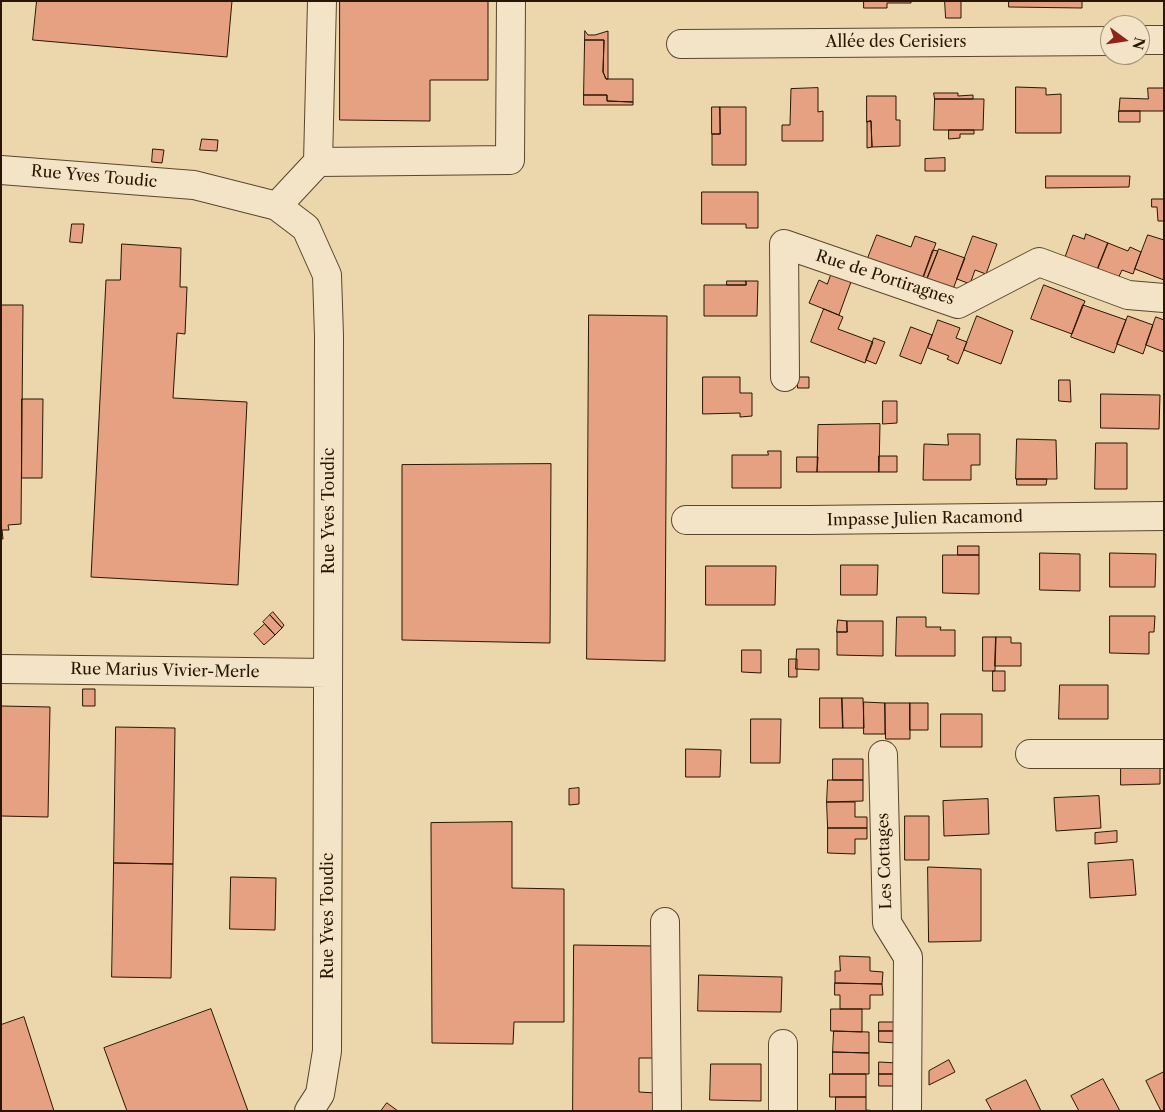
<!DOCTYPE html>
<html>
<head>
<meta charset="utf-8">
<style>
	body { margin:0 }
	#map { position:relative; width:1165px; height:1112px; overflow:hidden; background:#ecd6ab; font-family:"Libre Caslon Text",serif }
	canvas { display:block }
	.frame { position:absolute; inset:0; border:2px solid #291600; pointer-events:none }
	.north { position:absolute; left:1100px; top:15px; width:50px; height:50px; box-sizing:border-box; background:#f3e4c8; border:1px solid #a29278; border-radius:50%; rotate:104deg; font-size:14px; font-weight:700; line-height:20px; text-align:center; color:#291600 }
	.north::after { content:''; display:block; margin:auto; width:18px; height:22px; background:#8f2418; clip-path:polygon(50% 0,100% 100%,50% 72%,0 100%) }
</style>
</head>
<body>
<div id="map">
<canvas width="1165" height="1112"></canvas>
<div class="frame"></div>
<div class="north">N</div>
</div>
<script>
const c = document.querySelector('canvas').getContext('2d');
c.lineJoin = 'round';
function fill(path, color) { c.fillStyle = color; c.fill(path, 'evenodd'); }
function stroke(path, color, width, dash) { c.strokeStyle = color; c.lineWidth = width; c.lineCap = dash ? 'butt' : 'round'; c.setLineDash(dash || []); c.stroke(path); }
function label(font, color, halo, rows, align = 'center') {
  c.font = font + ' "Libre Caslon Text",serif'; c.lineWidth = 4; c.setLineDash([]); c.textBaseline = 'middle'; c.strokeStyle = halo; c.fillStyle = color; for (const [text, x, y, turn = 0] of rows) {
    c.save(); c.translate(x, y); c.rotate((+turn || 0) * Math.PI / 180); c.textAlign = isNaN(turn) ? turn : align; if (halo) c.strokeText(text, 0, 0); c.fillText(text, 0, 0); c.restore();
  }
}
const building = new Path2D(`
	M37 1H232L227 57 33 40Z
	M340 1H488V80H430V121L340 120Z
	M864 1H911V3H887V8H864Z
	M945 1H961V18H946Z
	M1009 1H1082V8L1009 7Z
	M585 31 588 35H595L608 31V79H606L603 72 604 40H585Z
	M585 40H604L603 72 606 79H633V102L607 101V95H584Z
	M1016 87 1046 88V95L1061 94V133H1016Z
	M818 88V112L823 111V141H782V125H790L791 89Z
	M1148 88H1164V111H1119L1120 98 1148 99Z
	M934 93H958V96L973 95V99H935Z
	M584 95H607V101L633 102V105H584Z
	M867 96H896V120H900V146L872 147 871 121 867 122Z
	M935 99H984L983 130H934Z
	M712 107H720V134H712Z
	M720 107H746V165H712V134H720Z
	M1119 111H1140V122H1119Z
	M871 121 872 147 867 148V122Z
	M949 130H974V134H960V138L949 139Z
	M202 139 218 140 217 151 200 150Z
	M153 149 164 150 162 163 152 162Z
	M945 158V171H925V159Z
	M1046 176H1130L1129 187 1046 188Z
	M702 192H758V228H746V224H702Z
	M1152 199H1164V221H1158L1157 207H1152Z
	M72 224H84L82 243 70 242Z
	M1086 234 1108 243 1096 273 1065 257 1073 235 1084 239Z
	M877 235 911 247 915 236 936 243 923 278 868 258Z
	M1148 235 1164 240V280L1135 269Z
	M973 236 997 244 986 274 975 270 970 284 957 279Z
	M1108 243 1128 251 1130 247 1141 252 1133 274 1122 270 1117 281 1096 273Z
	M122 244 181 248 180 287H187L185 334 177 333 173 398 247 402 238 585 91 577 106 280H120Z
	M939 249 965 258 953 289 927 279Z
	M933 250 938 251 927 279 923 278Z
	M831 275 851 282 839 315 809 303 819 280 827 284Z
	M727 281H746V285H727Z
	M746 281H758L757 316H704V285H746Z
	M1044 285 1085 301 1072 334 1031 319Z
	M1 305H23L21 524 8 525 9 530H2L3 539H1Z
	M1083 305 1126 320 1114 353 1071 337Z
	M824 309 843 317 838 329 873 342 865 363 811 342Z
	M589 315 667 316 665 661 587 659Z
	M977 316 1013 331 1001 364 964 350Z
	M1128 316 1153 325 1143 354 1117 344Z
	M1156 317 1164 320V352L1146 345Z
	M938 320 960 328 956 338 967 342 958 364 947 359 949 356 928 348Z
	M911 327 932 335 921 364 900 356Z
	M874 338 885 342 876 364 866 360Z
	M703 377H740V393H752V416L740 417V413L703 414Z
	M797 377H809V388H798Z
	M1059 380H1070L1071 402 1059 401Z
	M1101 394 1160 395 1159 429 1101 428Z
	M22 399H43L42 478H22Z
	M883 401H897V423L883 424Z
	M880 424 879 472H817L818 425Z
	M948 434H980V465H971V480H923L924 444 948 445Z
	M1017 439 1056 440 1057 479H1016Z
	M1096 443H1127V489H1095Z
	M768 451H781V488H732V455H768Z
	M879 456H897V472H879Z
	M797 457H818L817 472H797Z
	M551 464 550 643 402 640V465Z
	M1017 479H1047L1046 485H1017Z
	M958 546H979V555H958Z
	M1040 553 1080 554V591L1040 590Z
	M1110 553 1156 554 1155 587H1110Z
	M943 555H979V594L943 593Z
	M841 565H878L877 595H841Z
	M706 566H776L775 605H706Z
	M273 612 284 625 282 628 270 615Z
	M270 615 282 628 275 635 263 622Z
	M1110 616H1155L1154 632H1149V654L1110 653Z
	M897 617H926V627H941L940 630H955V656H896Z
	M838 620 847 621V632H837Z
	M847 621H883V656L837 655V632H847Z
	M265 624 275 635 264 645 254 634Z
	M983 637H996L995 671H983Z
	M996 637H1011V643H1021V666H995Z
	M797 649H819V670L796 669Z
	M742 650H761V673L742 672Z
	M789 659H797V677H789Z
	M993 671H1005V691H993Z
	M1060 685H1108V719H1059Z
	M83 689H95V706H83Z
	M820 698H842L843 728H820Z
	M842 698H863L864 728H843Z
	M864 702 885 703V734H864Z
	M885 703H910V739H886Z
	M910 703H928V730H910Z
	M1 706 50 707 48 817 1 816Z
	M941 714H982V747H941Z
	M751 719H781L780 763H751Z
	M116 727 175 728 173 864 114 863Z
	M686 749 721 750 720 777H686Z
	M833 759H863V780H833Z
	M1121 765H1160V784L1121 785Z
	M828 780H863V801L827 802Z
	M579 788V804L569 805V789Z
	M1099 796 1101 828 1056 831 1054 798Z
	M988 799 989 834 944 836 943 801Z
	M827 802H855V817H867V828H828Z
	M905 816H929V860H905Z
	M512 822V888L564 889V1022H514L513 1044 432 1043 431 823Z
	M828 828H867V839H855V854L828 853Z
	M1117 831V842L1095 844V833Z
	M1133 860 1136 895 1090 898 1088 863Z
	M114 863 173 864 171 978 112 977Z
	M928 867 981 869V941L929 942Z
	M231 877 276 878 275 930 230 929Z
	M574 945 656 946 655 1058H639V1092L656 1093V1111H573Z
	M840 956 870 957V971L883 972 882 984 835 983V971H840Z
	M699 975 782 977 781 1012 698 1011Z
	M835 983 882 984 883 995H870V1009H840V995H835Z
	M211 1009 248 1111H127L104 1048Z
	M831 1009H862V1032L831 1031Z
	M24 1017 54 1111H1V1025Z
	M879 1022H897V1031H879Z
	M834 1031 869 1032V1053L833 1052Z
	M879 1031H897V1043L879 1042Z
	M833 1052 869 1053V1074H833Z
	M949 1060 955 1072 929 1085V1071Z
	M879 1062 897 1063V1074H879Z
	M711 1064H761V1101L710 1100Z
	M1164 1072V1111H1161L1146 1081Z
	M830 1074H866V1097H830Z
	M879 1074H897V1086H879Z
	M1103 1079 1120 1111H1079L1071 1096Z
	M1026 1080 1041 1111H992L986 1100Z
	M836 1097H866V1110L877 1111H831H835Z
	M387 1103 398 1111H381Z`);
const minor = new Path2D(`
	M1140 40H1164
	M681 44 1110 41
	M318 162 322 1
	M1 170 194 185 277 206 306 228 327 275 329 336 327 1051 320 1094 309 1111
	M277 206 318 162 510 160 511 1
	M785 377 784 244 958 304 1039 262 1128 295 1164 298
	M686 520H810L1164 516
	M1 669 328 673
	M1030 754H1164
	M883 755 887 923 908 957 907 1111
	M665 922 667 1111
	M783 1044V1111`);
const streetNames = [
	["Allée des Cerisiers",896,42],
	["Rue Yves Toudic",94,177,5],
	["Rue de Portiragnes",885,278,18],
	["Rue Yves Toudic",329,511,-90],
	["Impasse Julien Racamond",925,519,-1],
	["Rue Marius Vivier-Merle",165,671,1],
	["Les Cottages",885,861,-92],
	["Rue Yves Toudic",328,916,-90]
];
fill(building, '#e5a181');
stroke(building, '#291600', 1);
stroke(minor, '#5a462b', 30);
stroke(minor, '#f3e4c8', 28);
label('16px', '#291600', '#f3e4c8', streetNames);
</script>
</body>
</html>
